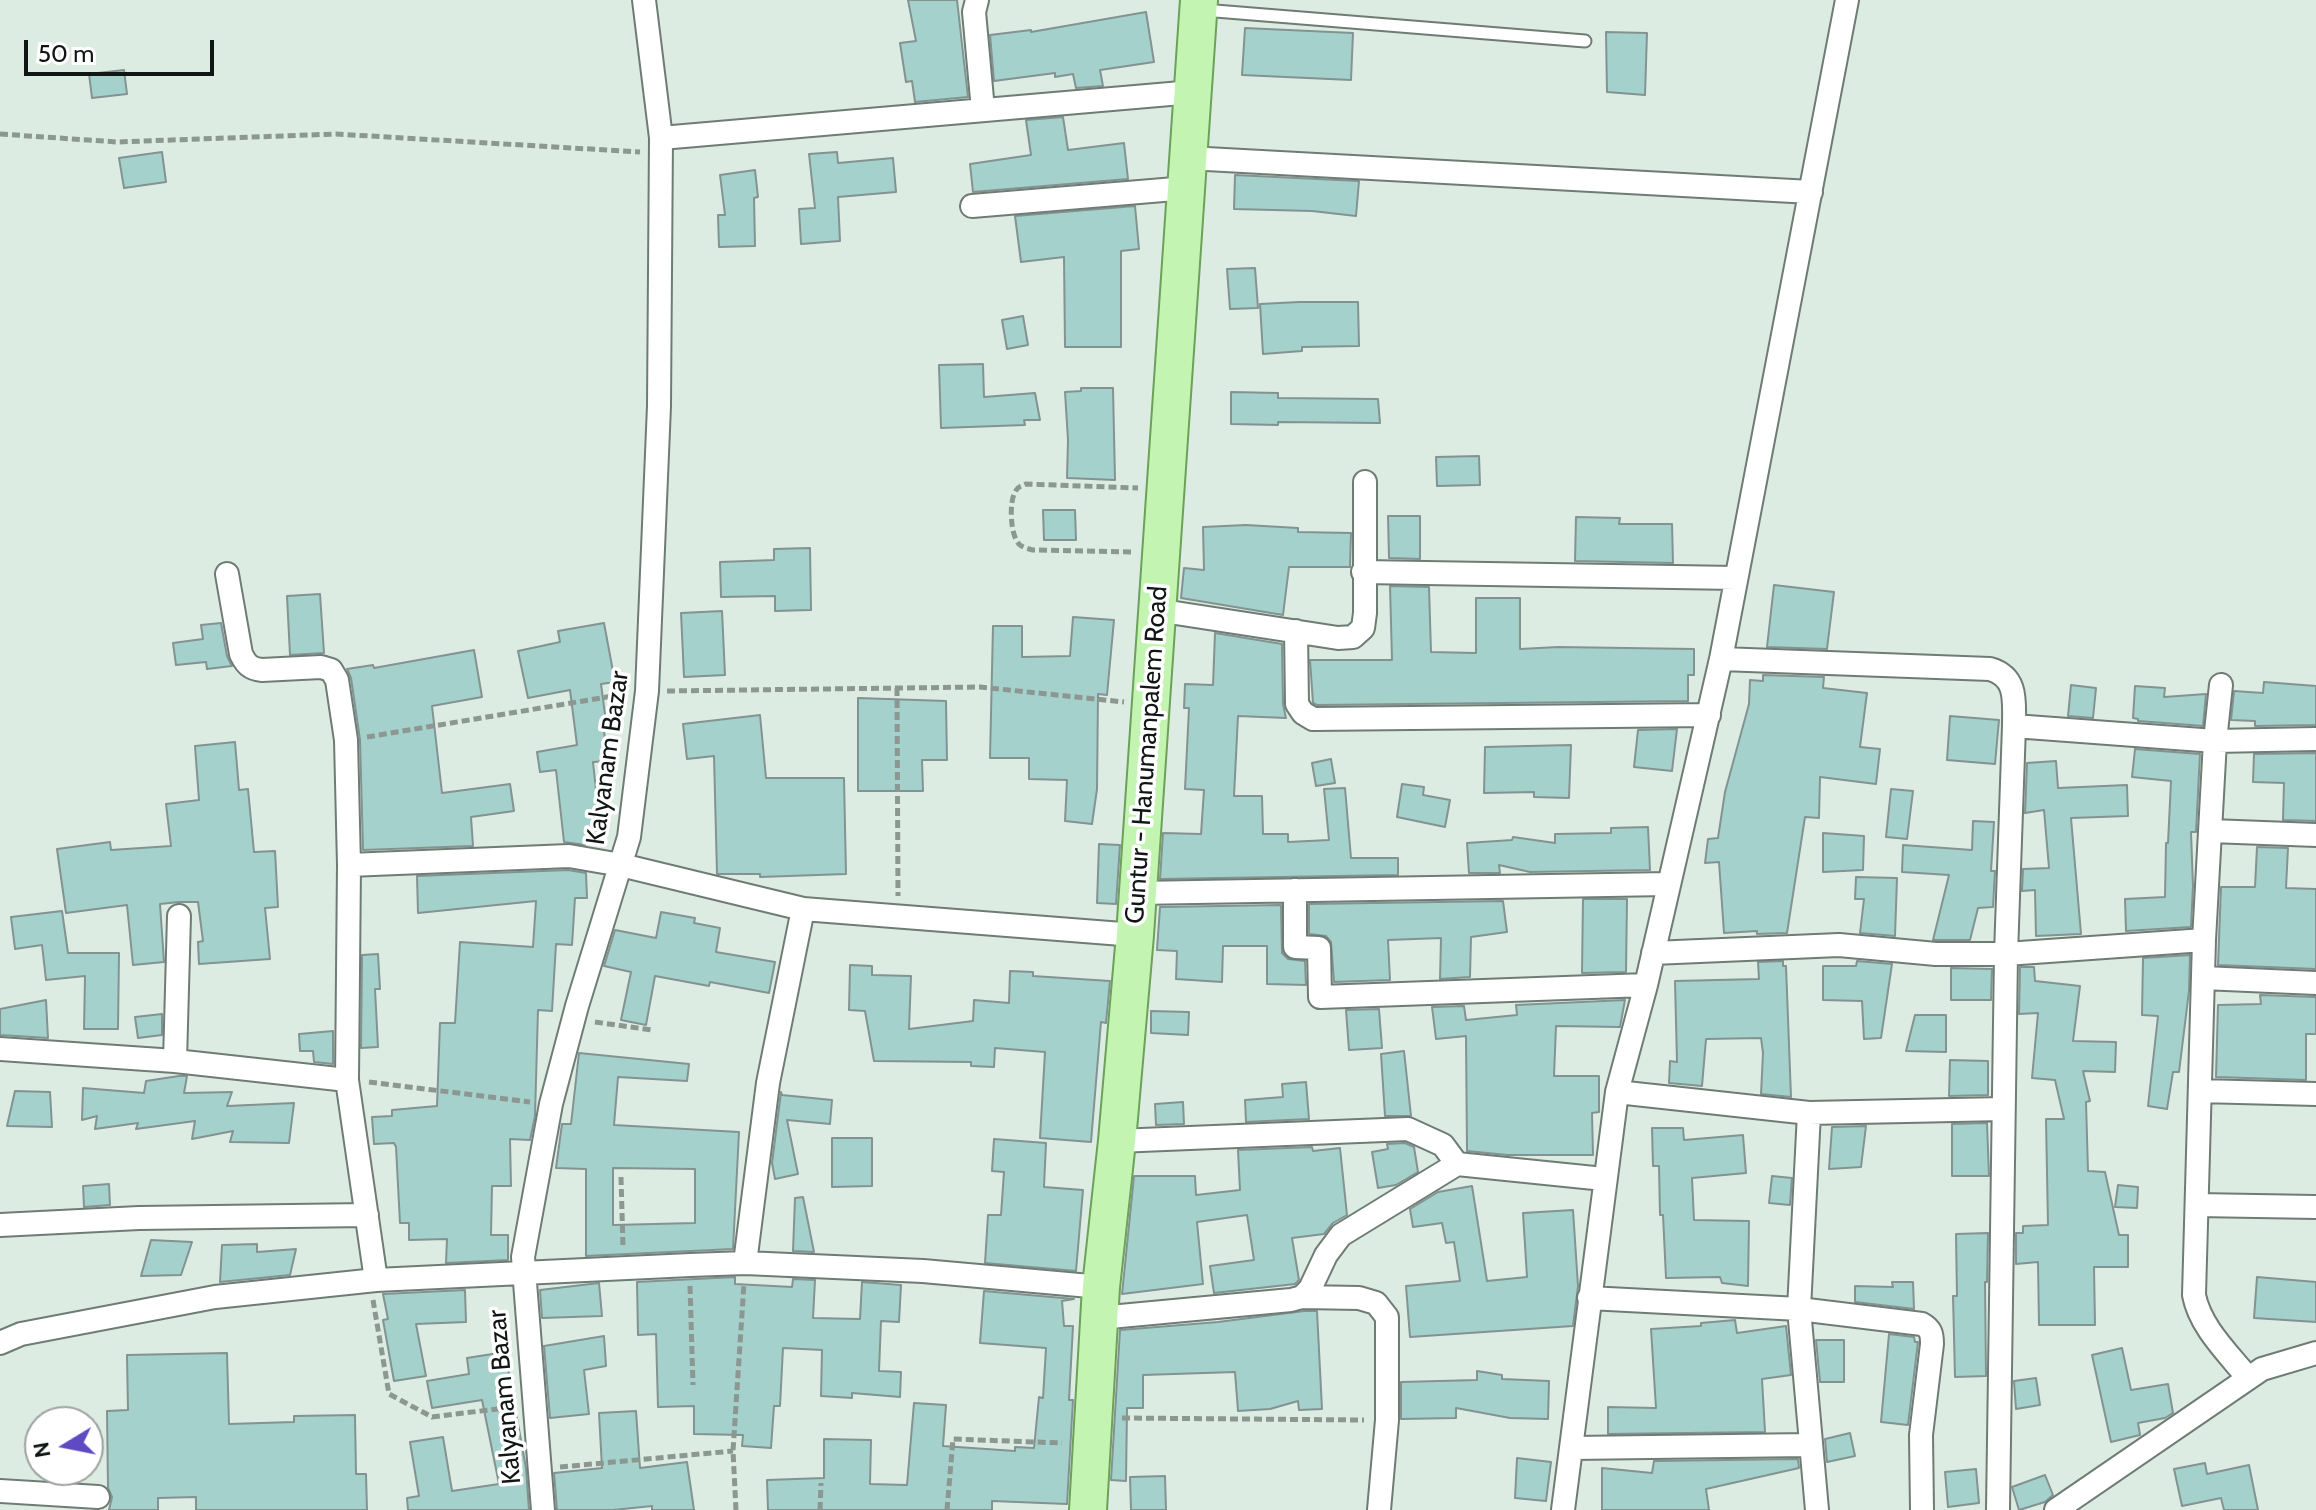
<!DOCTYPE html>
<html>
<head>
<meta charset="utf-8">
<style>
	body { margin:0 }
	#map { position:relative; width:2316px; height:1510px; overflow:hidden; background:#ddece3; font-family:Cabin,sans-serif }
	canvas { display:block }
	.north { position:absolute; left:24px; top:1406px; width:80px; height:80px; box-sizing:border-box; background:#fff; border:2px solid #9fa2a1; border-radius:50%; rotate:260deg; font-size:22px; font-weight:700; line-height:32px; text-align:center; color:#101613 }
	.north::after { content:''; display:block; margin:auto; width:28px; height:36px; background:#5f4ac3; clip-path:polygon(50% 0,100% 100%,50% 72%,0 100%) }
	.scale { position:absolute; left:24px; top:40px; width:190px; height:36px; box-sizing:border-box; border:4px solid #101613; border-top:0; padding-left:10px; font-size:24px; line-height:28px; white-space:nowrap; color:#101613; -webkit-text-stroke:6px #fff; paint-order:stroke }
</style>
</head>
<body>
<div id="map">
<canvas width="2316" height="1510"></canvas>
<div class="north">N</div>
<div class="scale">50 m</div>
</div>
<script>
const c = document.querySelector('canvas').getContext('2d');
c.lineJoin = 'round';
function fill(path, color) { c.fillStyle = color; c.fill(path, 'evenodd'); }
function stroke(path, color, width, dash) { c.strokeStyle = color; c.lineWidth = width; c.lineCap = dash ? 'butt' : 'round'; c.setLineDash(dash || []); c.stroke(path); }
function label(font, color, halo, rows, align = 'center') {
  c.font = font + ' Cabin,sans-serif'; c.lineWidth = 7; c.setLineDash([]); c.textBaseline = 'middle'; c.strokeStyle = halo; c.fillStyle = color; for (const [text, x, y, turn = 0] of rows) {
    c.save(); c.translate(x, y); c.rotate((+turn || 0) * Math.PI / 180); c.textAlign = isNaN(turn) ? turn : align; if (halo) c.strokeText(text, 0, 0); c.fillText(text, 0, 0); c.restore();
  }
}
const building = new Path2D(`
	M908 0H957L968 97 915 102 912 81 906 82 900 43 916 41Z
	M1146 12 1154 62 1100 70 1103 86 1076 88 1073 74 1055 77V73L994 81 990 35 1031 30V32Z
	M1245 28 1353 33 1351 80 1242 75Z
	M1606 32 1647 33 1645 95 1607 92Z
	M124 70 127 94 92 98 89 74Z
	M1063 117 1068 150 1124 143 1128 179 973 192 970 164 1031 155 1026 120Z
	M162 152 166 182 124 188 119 158Z
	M837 152 838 163 893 158 896 192 838 197 840 241 801 244 799 209 815 208 809 154Z
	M755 170 758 197 754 198 755 246 719 247 718 215H725L720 175Z
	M1235 175 1359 181 1356 216 1312 211 1234 209Z
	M1135 206 1139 249 1121 251V347H1065L1064 257 1021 262 1015 216Z
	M1255 268 1258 308 1230 309 1227 269Z
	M1299 302H1358L1359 346 1302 347V351L1263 354 1260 304Z
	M1023 316 1028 345 1007 349 1002 320Z
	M983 364 984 397 1035 393 1040 420H1024L1025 425 941 428 939 365Z
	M1081 388H1113L1115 480 1067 478 1068 440 1065 392 1081 391Z
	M1231 392 1278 393V398L1378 399 1380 423 1278 422V425L1231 424Z
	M1479 456 1480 485 1437 486 1436 457Z
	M1043 510H1075L1076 540H1044Z
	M1388 516H1420V559L1389 558Z
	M1576 517 1620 518 1619 524H1672L1673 563 1575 561Z
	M1246 525 1298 528V532L1351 533 1350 567H1289L1283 615 1181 598 1184 568 1204 570 1203 527Z
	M810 548 811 610 775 611V596L721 597 720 562 774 560V549Z
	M1774 585 1834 592 1827 649 1767 647Z
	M1390 586 1429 587 1431 652 1476 653V598H1520V649L1558 647 1694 649V675H1688V701L1317 705 1313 703 1310 660H1392Z
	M320 594 324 653 290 655 287 596Z
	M722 611 725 675 684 677 681 613Z
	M1073 617 1114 620 1107 695 1098 694 1097 789 1092 824 1065 821 1067 780 1029 779V758H990L993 626H1022V657L1070 656Z
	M221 623 227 656 232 666 207 669 206 662 176 665 173 643 203 639 201 625Z
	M604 623 615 682 601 684 607 729 604 730 607 761 593 762 601 836 585 837V845L564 842 556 770 540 772 537 752 577 745 570 690 528 698 518 651 560 642 558 631Z
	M1215 633 1282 644 1283 704 1286 718 1238 716 1234 796H1262L1263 834H1288V842L1329 840 1324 789 1345 788 1351 858H1398V875L1160 879 1163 833 1201 834 1204 790 1185 789 1189 708H1184L1185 684 1213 685Z
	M474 650 482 697 432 706 442 793 510 784 514 811 471 817 473 846 363 850 360 740 351 678 347 669 373 665 374 668Z
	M1763 675 1824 677 1823 688 1867 693 1860 747 1880 749 1876 784 1820 777 1819 818 1805 817 1787 933 1757 934V931L1724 933 1719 862 1705 863 1708 839 1718 838 1725 792 1749 704 1750 680 1763 681Z
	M2264 682 2316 686V725L2255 726V721L2231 720 2234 691 2263 693Z
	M2071 685 2096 688 2093 718 2068 716Z
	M2135 686 2165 688 2164 697 2206 694 2203 726 2138 721V719L2133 718Z
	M858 698 946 701 947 760H922L923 791H858Z
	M760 715 766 778H844L846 874 760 877V874H717L714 756 687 759 683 724Z
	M1950 716 1999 720 1995 764 1947 760Z
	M1677 729 1672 771 1634 767 1638 730Z
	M235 742 239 790 248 789 254 852 275 851 278 907 265 908 270 959 199 964 198 942 203 941 198 902H179L160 904 164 962 133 965 127 905 66 913 57 849 110 842 111 850 171 846 166 804 199 800 195 746Z
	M1571 745 1569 798 1534 797V792L1484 793 1485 747Z
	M2135 749 2200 754 2196 832H2191L2193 886 2191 927 2126 931 2125 899 2165 897 2166 843H2168L2171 781 2132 777Z
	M2316 753V821L2283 820 2284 783 2253 782 2254 754Z
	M1331 759 1335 783 1316 786 1312 763Z
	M2056 761 2058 788 2127 785 2128 816 2071 818 2081 934 2036 936 2035 890 2022 891 2023 869 2049 868 2044 810 2025 813 2027 763Z
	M1402 784 1424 787 1423 795 1450 800 1445 827 1397 817Z
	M1891 789 1913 791 1907 839 1886 837Z
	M1973 821 1994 822 1991 871H1995L1993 907 1978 908 1970 940H1933L1949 875 1902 872 1903 845 1972 850Z
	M1648 827 1650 870 1530 872 1499 865 1500 873H1469L1467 843 1512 840 1513 837 1555 843V834L1611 833V828Z
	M1823 833 1864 836 1863 870 1823 872Z
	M1099 844 1120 845 1116 904 1097 903Z
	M2257 847 2288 848 2286 888 2316 889V969L2218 965 2221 887H2255Z
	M568 870 586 873 587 898H575L572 945 556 944 552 1011 538 1010 535 1116 530 1140 510 1139 511 1186H492L491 1235H508V1260L446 1263 447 1239 409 1240V1223H400L396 1147 394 1143 374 1144 372 1117 392 1116V1110L437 1106 440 1023H455L460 942 533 947 536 901 418 913 417 876Z
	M1856 877 1897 878 1895 936 1860 933 1864 899H1855Z
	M1583 899H1627L1626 972 1582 973Z
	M1503 901 1507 932 1471 937 1470 977 1440 979 1441 938 1388 940 1390 980 1334 982 1331 942 1326 936 1309 934V904Z
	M1281 905 1282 953 1288 959 1305 961 1306 985 1267 984V946H1223L1222 982 1176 979 1177 951 1157 950 1160 907Z
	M62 911 68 953H119L118 1029H84L85 976 46 980 42 945 15 949 11 917Z
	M661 912 695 918 694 923 720 928 716 952 775 962 769 993 710 982 709 986 655 976 646 1025 621 1020 631 972 604 966 615 930 656 938Z
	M378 954 380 989H375L378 1047 361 1048 362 955Z
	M2190 955 2189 991 2179 1072H2173L2167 1109 2148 1106 2158 1016 2142 1015 2143 958Z
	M1783 961V966H1786L1791 1097 1761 1094 1763 1053 1761 1038 1706 1039 1702 1086 1669 1083 1670 1061 1677 1062 1675 981 1759 979 1758 962Z
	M1857 961 1892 964 1881 1038 1864 1039 1862 1001 1823 1000V966H1856Z
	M850 965 872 966V975L911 976 909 1029 973 1021 974 1000 1009 1003 1010 971 1033 972V976L1110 981 1106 1023 1101 1022 1091 1142 1040 1138 1045 1052 995 1048 994 1067 971 1066V1062L874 1061 865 1011 849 1010Z
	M2020 967H2034L2035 981 2080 986 2073 1041 2116 1042 2115 1072 2083 1071 2090 1101 2086 1102 2088 1171 2105 1172 2119 1235H2128V1267H2094L2095 1325H2039L2038 1262 2016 1264V1233H2023V1226L2048 1225 2046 1119H2064L2055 1080 2032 1078 2038 1013 2019 1014Z
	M1951 968 1992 969 1991 1000H1951Z
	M2260 995 2316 997V1034H2306V1080L2216 1077 2218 1005 2261 1004Z
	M46 1000 48 1038 0 1035V1009Z
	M1625 1000 1620 1027 1556 1026 1554 1076H1599V1112L1592 1113 1593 1155H1507L1467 1151 1466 1036 1436 1039 1432 1007 1464 1006 1466 1020 1517 1015 1516 1005Z
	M1379 1009 1382 1048 1349 1050 1346 1010Z
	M1151 1011 1189 1012 1188 1035 1151 1033Z
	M162 1014V1035L138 1038 135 1017Z
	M1915 1015H1946V1052L1906 1051Z
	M333 1031V1064L314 1062 313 1051H300L299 1034Z
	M1404 1051 1411 1116H1385L1381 1054Z
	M579 1053 689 1064 687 1081 618 1077 614 1125 739 1132 733 1249 586 1256V1169L556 1168 562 1124H571ZM613 1168 695 1169V1223L613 1225Z
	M1950 1060 1988 1061V1095L1949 1096Z
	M179 1076H187L184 1093 232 1092 227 1106 294 1103 289 1143 230 1142 233 1131 192 1139 195 1121 136 1129 138 1123 95 1129 97 1116 82 1120 83 1088 144 1093 146 1081Z
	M1306 1082 1309 1119 1246 1122 1245 1100 1283 1097 1282 1084Z
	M15 1091 50 1092 52 1127 7 1126Z
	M781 1092 782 1095 832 1100 830 1124 787 1120 798 1174 775 1179 772 1163Z
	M1183 1102 1184 1124 1156 1125 1155 1104Z
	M1987 1123 1989 1176H1952V1124Z
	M1866 1126 1861 1167 1829 1169 1832 1127Z
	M1652 1128H1683L1684 1140 1743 1135 1746 1173 1692 1178 1694 1220 1749 1221 1748 1286 1722 1283 1720 1277 1666 1278 1663 1215H1660L1659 1166H1653Z
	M832 1138H872V1186L832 1187Z
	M994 1139 1046 1143 1044 1187 1083 1190 1076 1271 985 1263 988 1215H1001L1004 1172 992 1171Z
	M1405 1143 1414 1147 1418 1172 1396 1185 1378 1188 1372 1152 1388 1149 1387 1144Z
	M1312 1147 1313 1151 1340 1148 1347 1215 1333 1223 1324 1234 1292 1238 1299 1280 1295 1284 1214 1293 1210 1266 1254 1260 1247 1215 1197 1222 1203 1284 1122 1294 1134 1176H1195L1196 1195 1240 1190 1238 1150Z
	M1772 1176 1792 1178 1790 1205 1769 1203Z
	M109 1184 110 1205 84 1207 83 1186Z
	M2118 1185 2138 1187 2137 1208 2115 1207Z
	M1472 1186 1487 1281 1527 1277 1523 1213 1573 1210 1578 1286 1573 1326 1410 1337 1406 1286 1460 1281 1454 1242 1446 1243 1442 1223 1413 1227 1410 1209 1438 1192Z
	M803 1197 814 1252 793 1251 795 1198Z
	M1988 1233 1987 1282H1985L1986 1376 1955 1377 1953 1296H1957L1956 1234Z
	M151 1240 192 1242 181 1275 141 1276Z
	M257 1244V1252L296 1249 290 1275 220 1282 222 1245Z
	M735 1277V1284L792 1287 793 1279 815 1280 813 1318 860 1319 862 1282 901 1285 899 1322 881 1321 879 1371 901 1372 900 1397 852 1393V1398L821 1396 822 1350 783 1348 780 1406H774L771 1448 742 1446 743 1435 694 1434V1406L658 1407 656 1334 638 1335 637 1282Z
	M2257 1277 2316 1282V1322L2254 1318Z
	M1892 1282H1913L1914 1309 1855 1302V1286L1893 1287Z
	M599 1283 602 1316 542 1318 540 1290Z
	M465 1290 466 1322 416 1324 426 1376 394 1381 383 1320 388 1319 383 1294Z
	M984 1291 1074 1299 1062 1301 1064 1326H1073L1069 1400H1073L1067 1504 992 1501V1510H768L767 1480 824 1478V1439L871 1440 870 1484 907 1485 914 1403 946 1405 943 1446 1015 1451V1447L1034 1448 1039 1397 1043 1398 1046 1348 980 1343Z
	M1304 1311H1317L1322 1409 1299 1410 1298 1401 1270 1409 1238 1411 1235 1372 1143 1375V1408H1127L1126 1481 1111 1480 1120 1330 1218 1322Z
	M1735 1320 1737 1333 1786 1326 1791 1375 1762 1379 1765 1432 1608 1434V1407L1656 1408 1651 1329 1701 1326V1323Z
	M1889 1334 1914 1337 1915 1342H1918L1908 1425 1881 1422Z
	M604 1336 606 1366 584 1370 589 1414 550 1418 544 1346Z
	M1816 1340H1844V1382H1820Z
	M2122 1348 2131 1390 2168 1384 2173 1413 2165 1418 2138 1423 2140 1435 2111 1442 2092 1355Z
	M505 1352 526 1468 529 1510H408L407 1498 419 1496 410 1442 443 1437 452 1491 499 1484 482 1400 432 1408 427 1381 469 1374 467 1358Z
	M227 1353 229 1424 294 1422V1416L355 1415 356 1474H366L367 1510H196V1497L158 1498V1510H109L112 1497 108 1488 107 1411 128 1410 127 1355Z
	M1477 1371 1502 1375V1379L1549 1381 1548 1419 1510 1418 1456 1408V1418L1401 1419V1382L1477 1380Z
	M2036 1378 2040 1405 2016 1409 2014 1381Z
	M636 1411 640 1468 687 1462 694 1510H652V1506L613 1510H557L554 1473 602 1468 599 1413Z
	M1850 1433 1855 1456 1827 1462 1825 1439Z
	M1517 1458 1551 1462 1546 1501 1515 1498Z
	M1798 1459 1799 1468 1706 1489 1709 1510H1602V1468L1652 1473 1654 1461Z
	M2205 1463 2207 1474 2249 1465 2258 1510H2224L2221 1498 2182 1506 2174 1469Z
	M1976 1469 1979 1503 1948 1507 1945 1472Z
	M2045 1475 2053 1495 2045 1502 2019 1510 2012 1487Z
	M1165 1476 1166 1510H1131L1130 1477Z`);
const path = new Path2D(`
	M0 134 117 142 336 134 640 152
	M1131 552 1033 550C1029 549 1024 548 1020 545 1010 537 1009 502 1015 492 1018 486 1020 487 1026 484L1138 488
	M897 688 898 896
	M667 691 980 687 1124 702
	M367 737 625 694
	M595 1022 652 1030
	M369 1082 530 1102
	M621 1177 623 1247
	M690 1286 693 1385
	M373 1300 389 1394 432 1417 513 1407
	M1122 1418 1364 1420
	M560 1467 733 1451
	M736 1510 733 1451 744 1283
	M820 1510 821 1483
	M947 1510 953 1439 1062 1443`);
const service = new Path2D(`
	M1203 10 1585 41`);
const minor = new Path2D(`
	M977 0 974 12 983 110
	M661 138 1193 92
	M1188 158 1811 192
	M972 206 1187 188
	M1363 572 1736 578
	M227 574 241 654C246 664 250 669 262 670L321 667 331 670 337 680 346 740 349 865 347 1080 376 1280
	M1156 610 1338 638 1353 637 1363 628 1365 613V482
	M1296 631 1297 704 1303 713 1313 719 1709 715
	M1721 659 1990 669C2018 677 2014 702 2014 726L2006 954 1998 1510
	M2221 685 2215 741 2204 940 2194 1295C2200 1327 2228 1353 2248 1378
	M2014 726 2215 741 2316 739
	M2211 831 2316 835
	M349 865 569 856 621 865 803 909 1135 935
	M1295 890V947L1319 948 1320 997 1646 985
	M1137 893 1667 884
	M1653 953 1839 945 1936 954H2006L2204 940
	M2203 978 2316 983
	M0 1049 175 1061 347 1080
	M175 1061 179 916
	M2200 1091 2316 1094
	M1617 1092 1809 1113 2003 1109
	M1809 1113 1799 1309 1817 1510
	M1117 1141 1408 1129 1443 1145 1457 1164 1604 1179
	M2197 1205 2316 1207
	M0 1225 139 1218 367 1215
	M745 1263 768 1083 803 909
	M1302 1297 1359 1298 1376 1303 1387 1317V1420L1379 1510
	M1589 1298 1799 1309 1922 1324C1931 1329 1932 1334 1932 1344L1921 1435 1922 1510
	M1099 1318 1291 1300 1302 1297 1310 1289 1326 1255 1341 1235 1457 1164
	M0 1343 21 1334 215 1297 376 1280 690 1265 745 1263 923 1271 1101 1287
	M1572 1448 1809 1445
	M0 1491 98 1497
	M543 1510 523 1257 551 1104 577 1006 629 837 647 691 659 406 661 138 644 0
	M1563 1510 1617 1092 1646 985 1721 659 1847 0
	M2056 1510 2262 1369 2316 1353`);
const primary = new Path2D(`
	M1088 1510 1101 1287 1117 1141 1135 935 1199 0`);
const streetNames = [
	["Guntur - Hanumanpalem Road",1147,755,-86],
	["Kalyanam Bazar",608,758,-82],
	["Kalyanam Bazar",505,1397,-95]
];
fill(building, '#a4d1cc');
stroke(building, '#829391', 2);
stroke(service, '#6e7c74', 15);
stroke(minor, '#6e7c74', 26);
stroke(primary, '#6ba159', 40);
stroke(path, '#8b9790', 5, [8, 4]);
stroke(service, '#fff', 11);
stroke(minor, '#fff', 22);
stroke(primary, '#c4f4b2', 36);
label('26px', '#101613', '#fff', streetNames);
</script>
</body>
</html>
